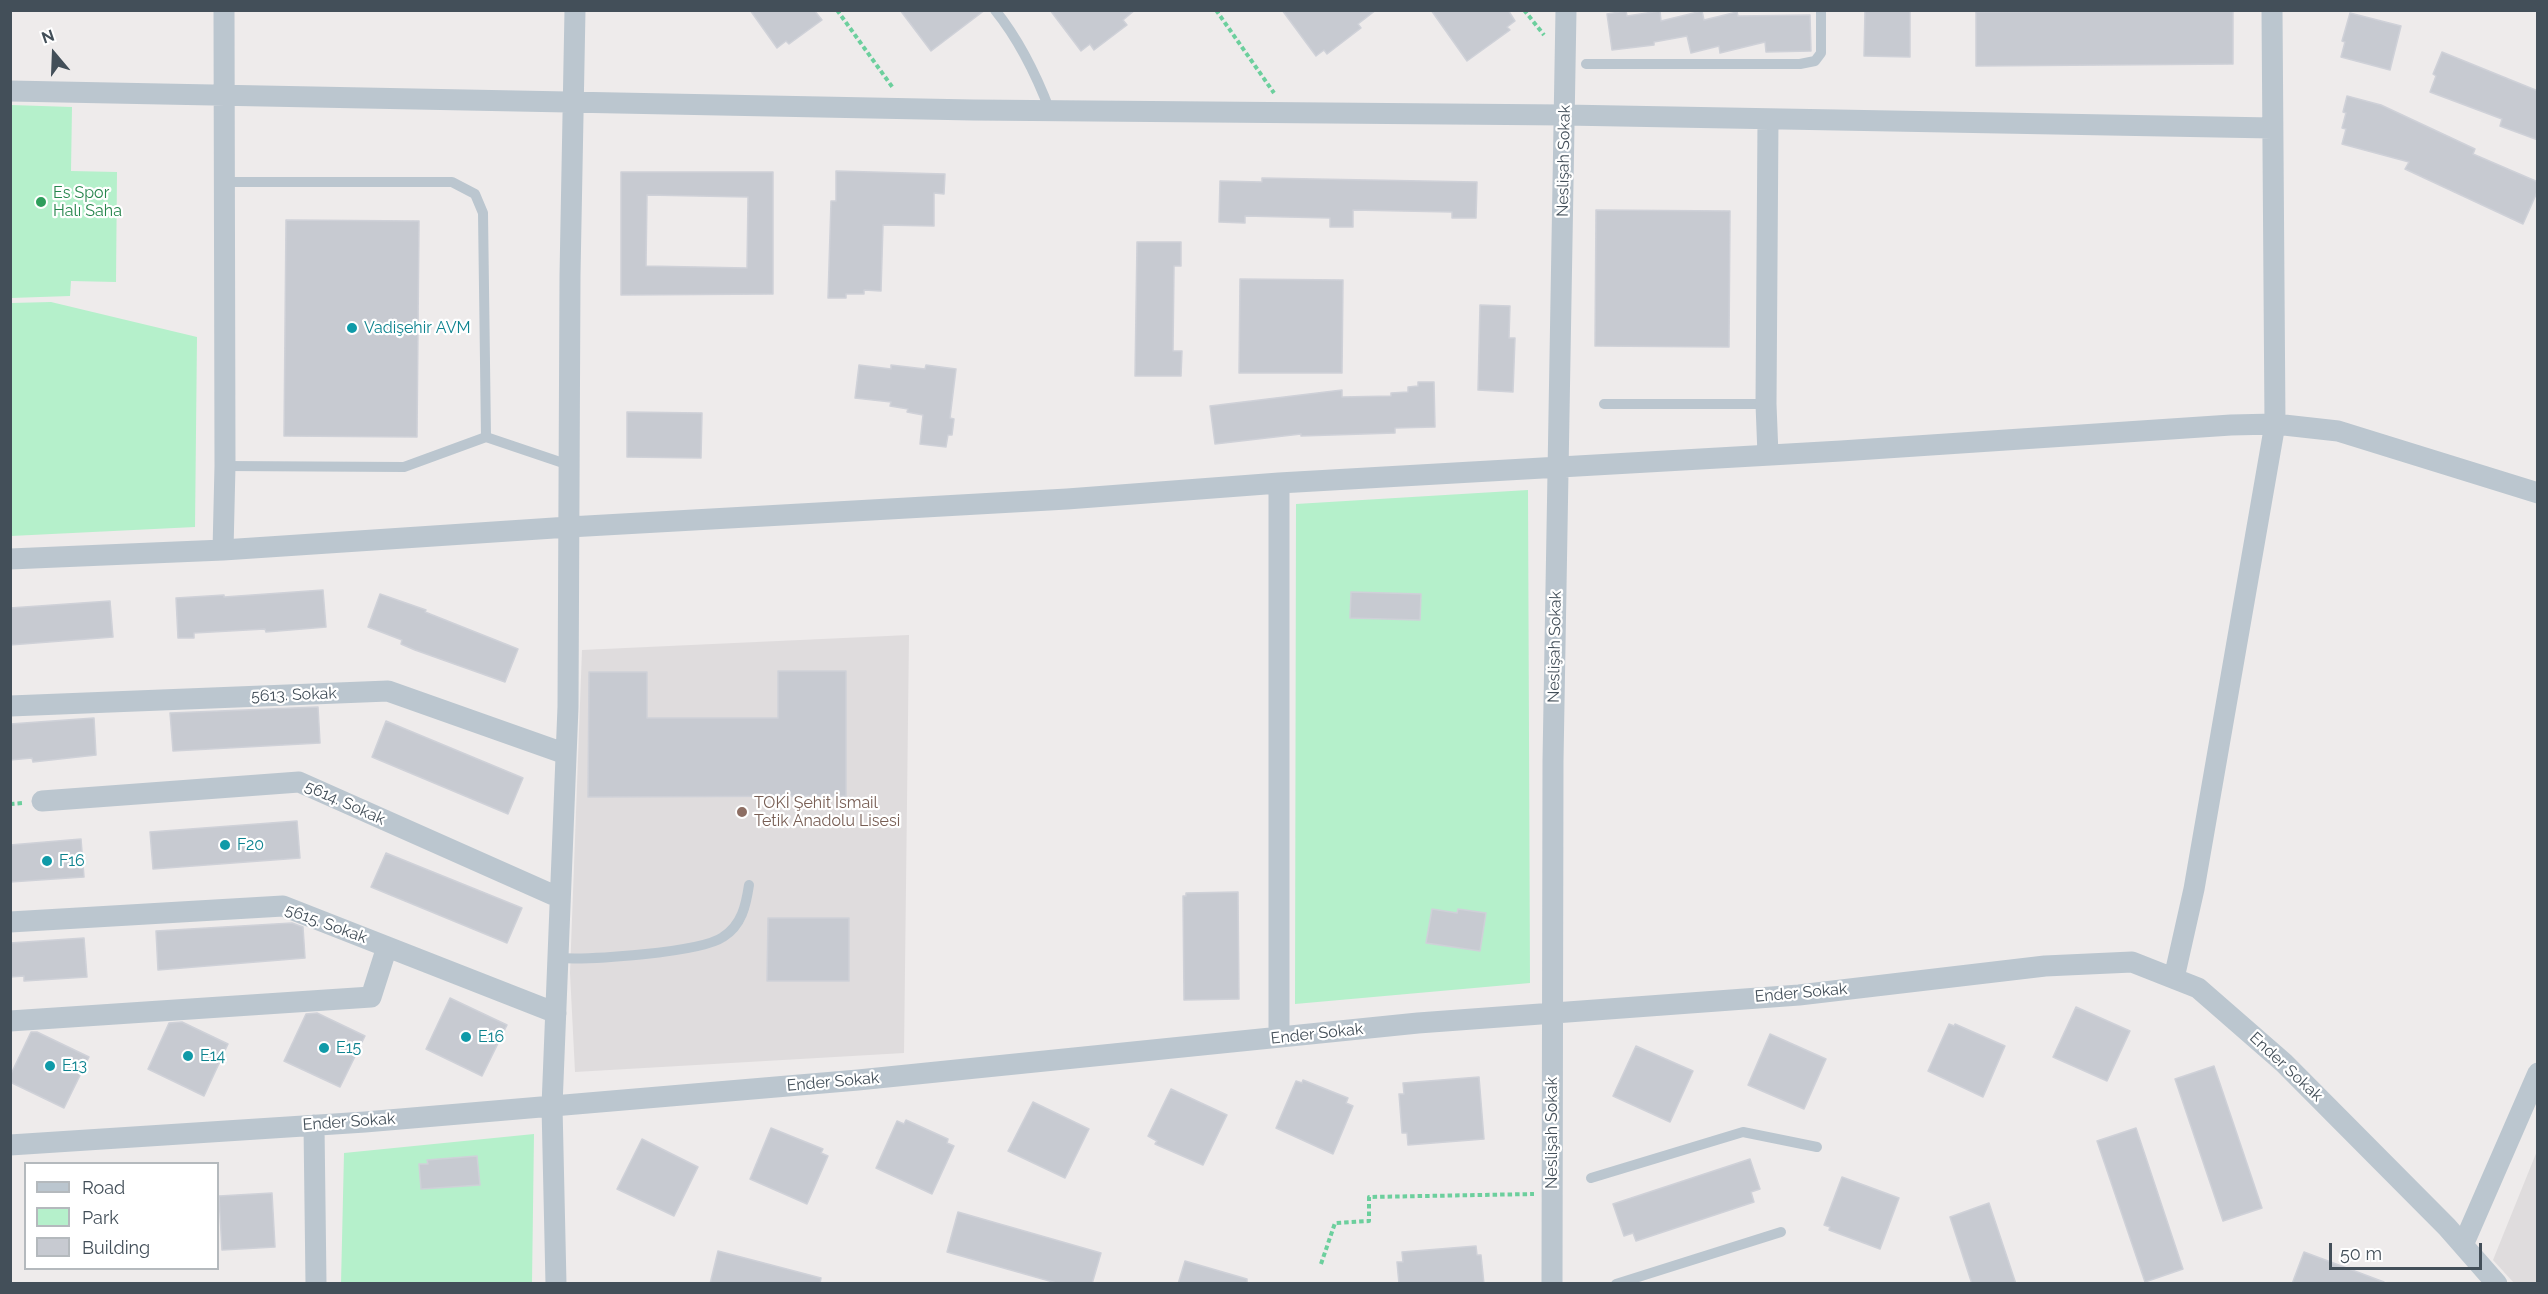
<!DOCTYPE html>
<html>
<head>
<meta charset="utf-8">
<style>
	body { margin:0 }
	#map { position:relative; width:2548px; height:1294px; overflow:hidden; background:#eeebeb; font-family:Raleway,sans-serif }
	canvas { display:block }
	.frame { position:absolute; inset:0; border:12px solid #434f59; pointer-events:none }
	.legend { position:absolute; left:24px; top:1162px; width:195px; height:108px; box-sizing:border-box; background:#fff; border:2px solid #b4b9bd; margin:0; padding:8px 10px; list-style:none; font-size:18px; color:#434f59 }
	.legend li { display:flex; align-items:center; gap:12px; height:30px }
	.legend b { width:30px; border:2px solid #b4b9bd }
	.north { position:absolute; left:24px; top:24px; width:60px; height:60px; -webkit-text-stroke:4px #fff; paint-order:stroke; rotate:341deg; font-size:16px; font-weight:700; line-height:24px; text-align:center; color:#434f59 }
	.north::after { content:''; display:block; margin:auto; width:21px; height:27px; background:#434f59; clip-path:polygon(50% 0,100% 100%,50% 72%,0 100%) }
	.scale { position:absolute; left:2329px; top:1243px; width:153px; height:27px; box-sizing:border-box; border:3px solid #434f59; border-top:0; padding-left:8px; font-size:18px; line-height:21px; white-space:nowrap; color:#434f59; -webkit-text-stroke:4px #fff; paint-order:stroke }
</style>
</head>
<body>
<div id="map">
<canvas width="2548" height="1294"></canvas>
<div class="frame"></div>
<ul class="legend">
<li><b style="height:8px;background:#bbc6cf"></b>Road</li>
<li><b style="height:16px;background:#b5f0cb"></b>Park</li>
<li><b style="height:16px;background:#c7cad1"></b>Building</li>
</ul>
<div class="north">N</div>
<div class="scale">50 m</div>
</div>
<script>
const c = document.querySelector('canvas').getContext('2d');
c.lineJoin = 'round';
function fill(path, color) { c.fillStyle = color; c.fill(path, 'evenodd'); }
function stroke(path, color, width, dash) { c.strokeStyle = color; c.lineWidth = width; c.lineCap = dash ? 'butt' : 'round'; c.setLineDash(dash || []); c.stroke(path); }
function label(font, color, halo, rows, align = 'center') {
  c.font = font + ' Raleway,sans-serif'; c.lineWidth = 4.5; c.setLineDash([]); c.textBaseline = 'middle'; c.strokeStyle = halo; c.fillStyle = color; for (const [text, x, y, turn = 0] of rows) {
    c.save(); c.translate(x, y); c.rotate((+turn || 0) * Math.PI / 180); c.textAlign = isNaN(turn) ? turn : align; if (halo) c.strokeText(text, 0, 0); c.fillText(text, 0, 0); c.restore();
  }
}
const education = new Path2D(`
	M909 635 904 1053 575 1072 570 973 582 650Z
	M2537 1151V1283H2514L2493 1260Z`);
const green = new Path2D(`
	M11 105 72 107 71 171 117 172 116 282 71 281 70 296 11 298Z
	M51 302 197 337 195 527 11 536V303Z
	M1528 490 1530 983 1295 1004 1296 504Z
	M534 1134 532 1283 341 1284 344 1153Z`);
const building = new Path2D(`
	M750 10H814L822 20 789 44 786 41 777 48Z
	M900 10H985L931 51Z
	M1050 10H1135L1123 20 1127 25 1094 50 1090 44 1081 51Z
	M1282 10H1376L1358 24 1361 28 1327 54 1324 50 1316 56Z
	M1431 10H1508L1515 21 1507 27 1510 30 1467 61Z
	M1865 10H1910V57L1864 56Z
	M2233 10V64L1976 66V12Z
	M1626 11 1627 16 1660 11 1661 21 1702 11 1704 20 1737 12 1738 16 1810 15 1811 51 1766 52 1765 42 1720 53 1719 46 1691 53 1687 36 1654 42V45L1612 50 1607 14Z
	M2350 13 2401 26 2390 70 2341 57 2345 42 2342 41Z
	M2442 52 2538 91V140L2500 126 2502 119 2430 92 2436 76 2433 74Z
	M2347 96 2381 105 2475 149 2473 154 2538 182V190L2523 224 2405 169 2409 162 2342 144 2346 129 2342 128 2346 113 2343 112Z
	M836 171 945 174 944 194 934 193V226L883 225 881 291 864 290V294H846V298H828L831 201H836Z
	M621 172H773V294L621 295ZM647 195 748 197 747 268 646 266Z
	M1262 178 1477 182 1476 218H1452V212L1353 210V227H1330V218L1245 216V223L1219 222 1220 181 1262 182Z
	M1596 210 1730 211 1729 347 1595 346Z
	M286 220 419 221 417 437 284 436Z
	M1137 242H1181V266H1174L1173 351H1182L1181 376H1135Z
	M1240 279 1343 280 1342 373H1239Z
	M1480 305 1510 306 1509 338H1515L1513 392 1478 390Z
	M859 365 891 369V365L925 369 926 365 956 369 950 418 954 419 952 435H948L946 447 920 444 923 415 907 412 908 409 890 406 891 402 855 398Z
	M1418 382H1434L1435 427 1395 428V433L1301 436V434L1215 444 1210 406 1342 390V397L1391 396V393L1408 392V387L1418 386Z
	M627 412 702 413 701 458 627 457Z
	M323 590 326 627 266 632 265 629 194 633V638H178L176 598 224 595V597Z
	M1351 592 1421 594 1420 620 1350 618Z
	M380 594 426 610 425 612 518 649 505 682 415 650 401 644 402 640 368 627Z
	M110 601 113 637 10 645V608Z
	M778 671H846V796L588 797 589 672H647V718H778Z
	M318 707 320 743 173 751 170 713Z
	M94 718 96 755 33 762 32 758 10 760V724Z
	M386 721 523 778 508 814 372 757Z
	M297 821 300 858 153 869 150 832Z
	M81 839 84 877 10 882V845Z
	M386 853 522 908 507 943 371 887Z
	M1238 892 1239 999 1184 1000 1183 896H1186V893Z
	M1432 909 1457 913 1458 909 1486 913 1480 951 1426 943Z
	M768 918H849V981H767Z
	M292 923 303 927 305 958 158 970 156 931Z
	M84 938 87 977 24 981V976L10 977V943Z
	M450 998 507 1025 482 1076 426 1049Z
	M2076 1007 2130 1031 2107 1081 2053 1057Z
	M317 1013 365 1036 340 1087 284 1061 306 1014Z
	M182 1022 228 1044 204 1096 148 1069 169 1023Z
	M1949 1024 1954 1026 1955 1024 2005 1046 1983 1097 1928 1071Z
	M31 1032H37L89 1057 64 1108 10 1082V1076Z
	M1770 1034 1826 1059 1804 1109 1748 1085Z
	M1636 1046 1693 1071 1670 1122 1613 1096Z
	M2214 1066 2262 1208 2223 1221 2175 1079Z
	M1479 1077 1484 1139 1408 1145 1407 1133H1402L1399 1094H1404L1403 1083Z
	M1303 1080 1348 1098 1346 1103 1353 1106 1333 1154 1276 1128 1296 1081 1302 1083Z
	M1171 1089 1227 1115 1203 1165 1155 1144 1157 1141 1148 1136Z
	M1033 1102 1089 1129 1065 1178 1008 1151Z
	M906 1120 948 1139 947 1143 954 1146 932 1194 876 1168 897 1121 904 1124Z
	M771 1128 823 1149 821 1153 828 1156 807 1204 750 1179Z
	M2136 1128 2183 1269 2145 1282 2097 1141Z
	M642 1139 698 1167 674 1216 617 1189Z
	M477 1156 480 1185 421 1189 419 1164H428L427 1160Z
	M1750 1159 1760 1189 1751 1192 1754 1202 1636 1241 1633 1233 1624 1236 1613 1204Z
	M1842 1177 1899 1198 1880 1249 1829 1230 1830 1227 1824 1225Z
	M272 1193 275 1247 222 1250 219 1196Z
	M1989 1203 2016 1284H1972L1950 1217Z
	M958 1212 1101 1253 1092 1284H1060L947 1252Z
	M1476 1246 1477 1255H1481L1484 1284H1399L1397 1262H1403L1402 1252Z
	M718 1251 821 1278 820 1284H710Z
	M2304 1252 2384 1282V1284H2292Z
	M1185 1261 1247 1279V1284H1178Z`);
const path = new Path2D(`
	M837 10 893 88
	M1216 10 1274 93
	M1524 10 1544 35
	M10 804 23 803
	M1321 1264 1335 1223 1369 1221V1197L1534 1194`);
const lane = new Path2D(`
	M995 10C1020 41 1036 74 1050 111
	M1586 64H1800L1815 61 1821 53V10
	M225 182H452L475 194 483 213 486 437
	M1604 404H1766
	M225 466 404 467 486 437 569 465
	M558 958C588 960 700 953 723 937 742 925 746 905 749 885
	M1591 1178 1743 1132 1817 1147
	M1616 1284 1781 1232`);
const street = new Path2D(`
	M10 91 973 110 1565 115 2272 128
	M1768 119 1766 404 1768 455
	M223 550 225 466 224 10
	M10 559 223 550 569 527 1067 499 1279 483 1841 451 2231 425 2275 424 2338 431 2538 493
	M10 706 388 691 566 754
	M42 801 299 782 560 898
	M10 922 283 906 556 1013
	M2174 978 2194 889 2275 424 2272 10
	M10 1021 371 997 387 947
	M1279 1037V483
	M314 1125 316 1284
	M10 1145 365 1122 858 1080 1418 1023 1799 995 2045 966 2132 962 2198 988 2284 1063 2447 1227 2497 1284
	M2463 1245 2538 1073
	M556 1284 552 1106 568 707 570 275 575 10
	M1552 1284 1553 761 1566 10`);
const markers = [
	[41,202,6,"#2e9e5b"],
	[352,328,6,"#0f9aa8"],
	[742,812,6,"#8d6e63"],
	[225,845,6,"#0f9aa8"],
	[47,861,6,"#0f9aa8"],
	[466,1037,6,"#0f9aa8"],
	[324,1048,6,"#0f9aa8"],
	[188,1056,6,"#0f9aa8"],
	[50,1066,6,"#0f9aa8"]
];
const streetNames = [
	["Neslişah Sokak",1564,161,-89],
	["Neslişah Sokak",1555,647,-89],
	["5613. Sokak",294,695,-2],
	["5614. Sokak",345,803,24],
	["5615. Sokak",326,924,20],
	["Ender Sokak",1801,993,-5],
	["Ender Sokak",1317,1034,-6],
	["Ender Sokak",2286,1067,43],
	["Ender Sokak",833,1082,-5],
	["Ender Sokak",349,1122,-4],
	["Neslişah Sokak",1552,1133,-90]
];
const leisureNames = [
	["Es Spor",53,193],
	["Halı Saha",53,211]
];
const cultureNames = [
	["Vadişehir AVM",364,328],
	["F20",237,845],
	["F16",59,861],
	["E16",478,1037],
	["E15",336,1048],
	["E14",200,1056],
	["E13",62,1066]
];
const educationNames = [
	["TOKİ Şehit İsmail",754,803],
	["Tetik Anadolu Lisesi",754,821]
];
fill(education, '#dfdcdd');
fill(green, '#b5f0cb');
fill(building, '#c7cad1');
stroke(building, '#cfd1d8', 1.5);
stroke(path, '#6ccf9d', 4, [4.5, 3]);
stroke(lane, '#bbc6cf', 10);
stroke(street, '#bbc6cf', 21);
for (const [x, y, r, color] of markers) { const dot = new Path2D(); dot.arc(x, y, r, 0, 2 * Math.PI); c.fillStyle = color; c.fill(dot); stroke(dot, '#fff', 2); }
label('16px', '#434f59', '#fff', streetNames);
label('16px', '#27864d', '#fff', leisureNames, 'left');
label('16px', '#0d838f', '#fff', cultureNames, 'left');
label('16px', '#785e54', '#fff', educationNames, 'left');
</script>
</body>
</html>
